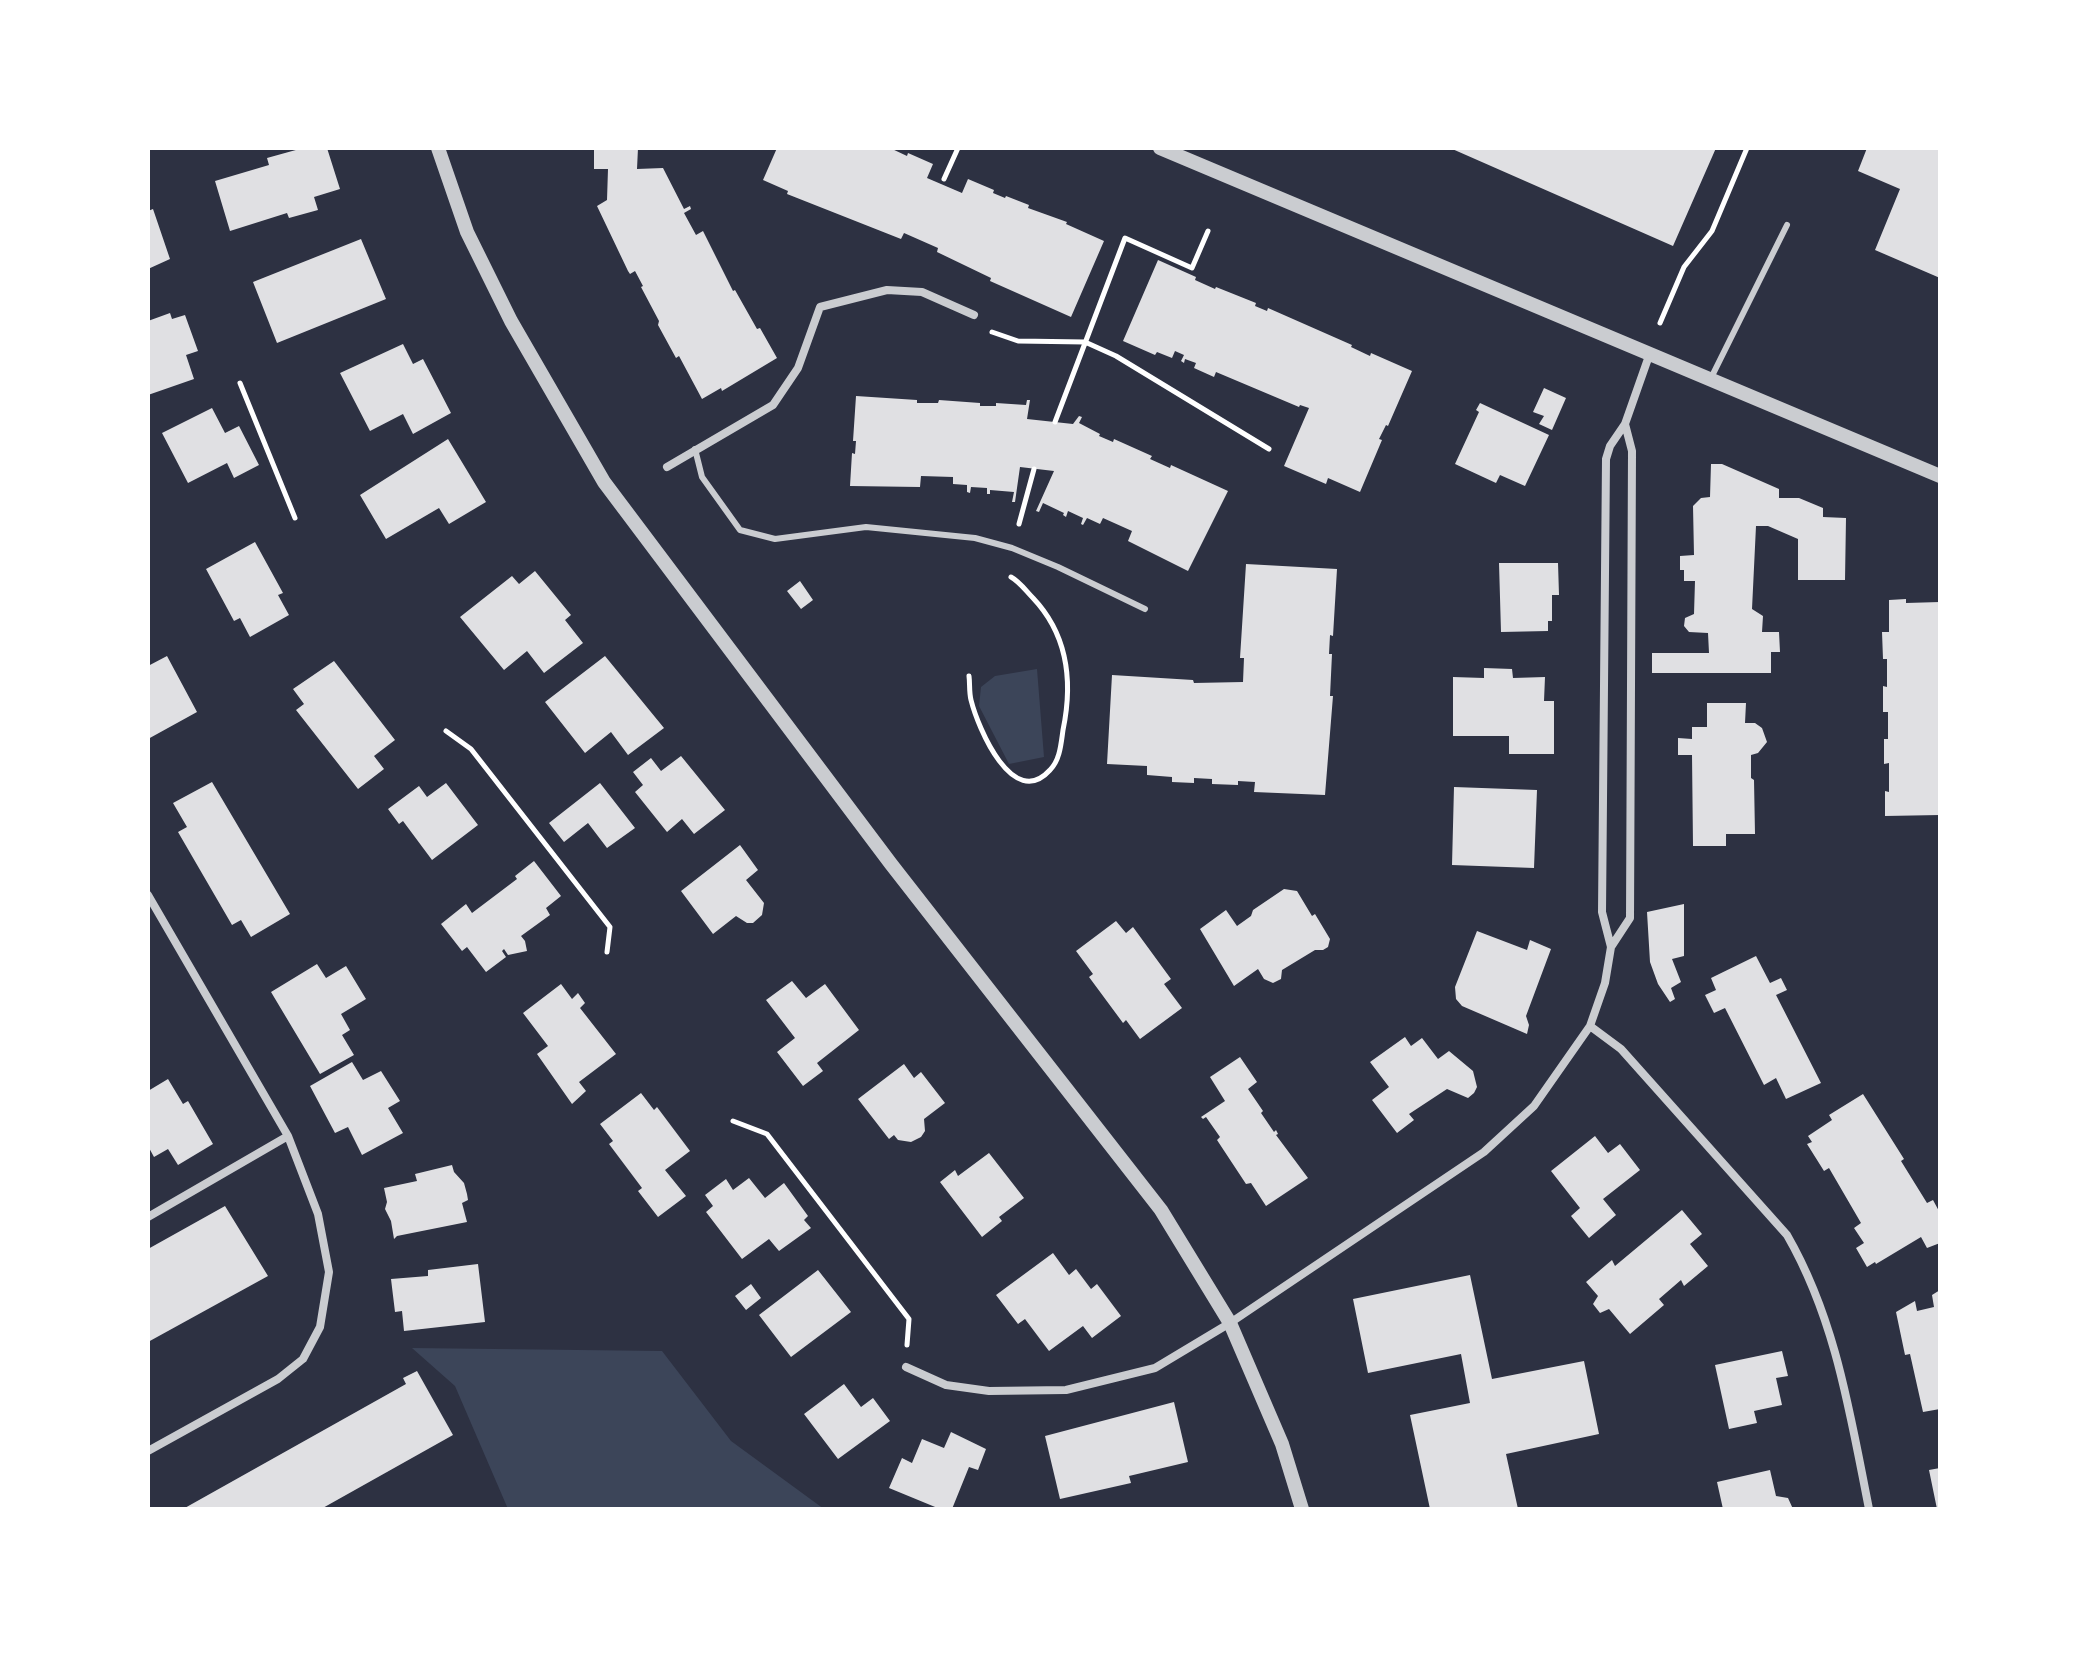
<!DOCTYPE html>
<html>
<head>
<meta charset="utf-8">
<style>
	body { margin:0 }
	#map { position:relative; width:2088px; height:1657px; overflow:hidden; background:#2d3142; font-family:"Work Sans",sans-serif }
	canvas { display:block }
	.frame { position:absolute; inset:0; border:150px solid #fff; pointer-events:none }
</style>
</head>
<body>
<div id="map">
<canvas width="2088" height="1657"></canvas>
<div class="frame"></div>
</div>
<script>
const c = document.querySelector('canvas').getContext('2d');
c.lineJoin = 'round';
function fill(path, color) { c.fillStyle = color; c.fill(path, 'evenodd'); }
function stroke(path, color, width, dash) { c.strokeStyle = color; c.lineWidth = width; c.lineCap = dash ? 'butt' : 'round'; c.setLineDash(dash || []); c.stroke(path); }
const green = new Path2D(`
	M1037 669 1044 757 1009 764 979 706 981 687 995 676Z
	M412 1348 662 1351 731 1441 824 1509H508L455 1386Z`);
const building = new Path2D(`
	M303 148H327L340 189 314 197 318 210 289 218 287 213 230 231 215 181 269 165 267 158Z
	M594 148H638L637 169 663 168 684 209 690 206 691 209 684 213 696 235 703 231 733 291 735 290 757 329 760 328 777 358 722 391 721 388 702 399 679 356 676 358 658 325 659 321 641 287 643 286 635 271 630 274 628 271 597 206 607 200 608 169H594Z
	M777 148H890L907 156 908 153 933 164 927 178 962 193 968 179 994 190 993 193 1005 198 1006 196 1029 205 1028 208 1067 222 1066 224 1104 241 1071 317 990 281 991 278 937 252 938 248 904 233 901 239 787 194 788 191 763 180Z
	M1450 148H1716L1673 246Z
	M1867 148H1940V278L1875 250 1900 189 1858 171Z
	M153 209 170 259 148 269V211Z
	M361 239 386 299 277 343 253 282Z
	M1158 260 1196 277 1195 280 1215 289 1216 287 1256 303 1255 306 1267 311 1268 308 1352 345 1351 347 1370 356 1371 353 1412 371 1388 426 1386 425 1379 439 1382 440 1360 492 1328 478 1326 484 1284 466 1309 408 1300 405 1299 407 1216 372 1214 377 1194 368 1196 363 1185 359 1184 363 1181 361 1184 355 1175 351 1172 358 1157 352 1155 355 1123 341Z
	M170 313 172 319 185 315 198 351 186 355 194 379 148 395V321Z
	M403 344 413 364 423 359 451 413 413 434 403 414 370 431 340 373Z
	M1544 388 1566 398 1552 430 1539 424 1544 416 1533 412Z
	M856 396 917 400V403H938L939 400 980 403V406H996V403L1026 405 1027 400H1030L1027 419 1073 424 1079 416 1082 417 1079 423 1100 434 1099 436 1113 442 1114 439 1152 456 1150 459 1170 468 1171 465 1228 491 1188 571 1128 541 1132 531 1103 518 1100 524 1087 518 1083 525 1081 524 1083 518 1068 511 1066 517 1063 515 1064 513 1043 503 1039 512 1036 511 1054 471 1020 467 1015 502H1012L1014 492 990 490V494H987V488L971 487 970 493 967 492V485L953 484V477L921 476 920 487 850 486 852 453 855 454 856 441H853Z
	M1480 403 1549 435 1525 486 1500 475 1496 483 1455 464 1479 412 1476 410Z
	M212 408 225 433 239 426 259 465 234 478 227 463 188 483 162 433Z
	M448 439 486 502 449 524 439 508 386 539 360 495Z
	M1711 464H1722L1779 489V498H1799L1823 508V517L1846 518 1845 580H1798V539L1768 526H1756L1752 609 1763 616 1762 632H1779L1780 652H1771V673H1652V653H1709L1708 633 1689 632 1684 626 1685 618 1694 614 1695 581H1684V570H1680V556L1694 555 1693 506 1701 498 1710 497Z
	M255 542 283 593 278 595 289 615 250 637 240 618 234 621 206 569Z
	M1499 563H1558L1559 595H1552V621H1548V631L1501 632Z
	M1246 564 1337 569 1333 636 1330 635 1329 654H1332L1330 696H1333L1325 795 1254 792 1255 782 1238 781V785L1212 784V779L1194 778V783L1172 782V777L1147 775V766L1107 764 1112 675 1193 680 1194 683 1243 682 1244 658H1240Z
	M535 571 571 615 565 620 583 643 544 673 527 651 504 670 460 617 512 576 519 584Z
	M800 581 813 600 801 609 787 591Z
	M1906 599V603L1940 602V626H1938L1940 632V815L1885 816V791L1889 792V763L1884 764V739H1888V712H1883V686L1887 687V659H1883L1882 632H1889V600Z
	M167 656 197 712 148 739V666Z
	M605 656 664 728 628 755 611 732 585 753 545 702Z
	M334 661 395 740 374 756 384 769 358 789 296 710 304 704 293 689Z
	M1484 668 1512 669 1513 678 1545 677 1544 701H1554V754H1509V736H1453V677L1484 678Z
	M1707 703H1746L1745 723H1755L1762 728 1767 742 1758 753 1751 755V778L1754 780 1755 834H1726V846H1693L1692 755H1678V738L1692 739V727H1707Z
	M681 756 725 810 694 834 682 819 667 832 635 792 643 785 633 772 651 758 661 771Z
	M212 782 290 914 251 937 241 920 232 925 178 832 187 827 173 803Z
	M446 783 478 825 432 860 403 821 399 824 388 809 419 786 427 797Z
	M600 783 635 828 607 848 588 823 564 842 549 823Z
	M1454 787 1537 790 1534 868 1452 865Z
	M740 845 758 870 746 880 764 903 762 915 753 923H747L736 916 713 934 681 891Z
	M534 861 561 896 546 908 550 915 521 936 525 941 527 951 508 955 504 949 502 951 506 957 486 972 467 947 462 951 441 924 466 904 472 913 517 879 515 876Z
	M1284 889 1297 891 1312 916 1315 914 1330 939 1328 947 1323 950H1315L1282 970 1281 979 1273 983 1264 979 1258 969 1234 986 1200 929 1226 910 1237 926 1251 916 1253 910Z
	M1684 904V956L1672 959 1681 982 1671 988 1675 999 1670 1002 1658 984 1650 962 1647 912Z
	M1116 921 1126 933 1133 927 1171 979 1164 984 1182 1008 1140 1039 1126 1020 1123 1023 1089 977 1093 974 1076 951Z
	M1477 931 1527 950 1530 940 1551 949 1526 1016 1529 1025 1527 1034 1462 1006 1456 999 1455 987Z
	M1756 956 1770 983 1781 978 1787 990 1776 995 1821 1083 1786 1099 1776 1078 1764 1085 1725 1008 1714 1013 1705 995 1716 990 1711 978Z
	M317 964 326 978 346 966 366 999 341 1014 350 1030 342 1035 354 1055 320 1074 271 992Z
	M792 981 806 998 825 984 859 1030 817 1063 823 1071 803 1086 777 1052 795 1038 766 1000Z
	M561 984 572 999 578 993 585 1003 580 1008 616 1054 579 1082 586 1091 572 1104 537 1054 548 1046 523 1013Z
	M1405 1037 1411 1046 1422 1038 1438 1059 1449 1051 1473 1071 1477 1087 1474 1093 1468 1098 1447 1089 1409 1114 1414 1120 1397 1133 1372 1100 1389 1087 1370 1062Z
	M1240 1057 1257 1082 1248 1089 1263 1111 1261 1113 1274 1132 1276 1130 1278 1134 1276 1135 1308 1178 1266 1206 1251 1183 1246 1184 1217 1140 1220 1137 1206 1117 1203 1119 1201 1117 1225 1101 1210 1077Z
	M352 1062 363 1080 381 1071 400 1101 388 1108 403 1133 362 1155 348 1127 335 1133 310 1086Z
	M904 1064 914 1078 921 1072 945 1103 924 1119 925 1131 921 1137 911 1142 898 1140 894 1135 889 1139 858 1099Z
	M168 1079 183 1104 188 1101 213 1144 178 1165 168 1149 154 1157 148 1146V1091Z
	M641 1093 654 1110 657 1107 690 1151 665 1170 686 1196 658 1217 638 1191 642 1188 609 1144 613 1141 600 1124Z
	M1863 1094 1904 1159 1901 1161 1927 1203 1933 1200 1940 1213V1243L1927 1248 1921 1237 1876 1264 1875 1262 1867 1267 1856 1248 1864 1243 1854 1228 1861 1223 1829 1168 1824 1171 1807 1144 1812 1142 1808 1136 1832 1120 1829 1115Z
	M1595 1136 1608 1153 1620 1144 1640 1170 1603 1199 1616 1215 1589 1238 1571 1216 1580 1208 1551 1171Z
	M989 1153 1024 1198 999 1217 1002 1221 982 1237 940 1182 955 1170 958 1176Z
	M452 1165 454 1172 464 1183 467 1194 468 1200 462 1203 467 1222 397 1236 394 1239 391 1221 385 1209 387 1202 384 1188 417 1181 415 1174Z
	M749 1178 765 1198 784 1183 808 1216 804 1220 811 1228 779 1251 769 1239 742 1259 706 1212 713 1206 705 1195 726 1179 733 1190Z
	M225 1206 268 1276 148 1342V1249Z
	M1682 1210 1702 1234 1690 1244 1708 1266 1684 1286 1681 1280 1659 1299 1664 1305 1630 1334 1609 1309 1600 1313 1593 1304 1598 1296 1586 1282 1612 1260 1615 1266Z
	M1053 1253 1069 1275 1076 1269 1091 1289 1097 1284 1121 1316 1092 1338 1083 1326 1049 1351 1025 1319 1018 1324 996 1295Z
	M478 1264 485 1322 404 1331 402 1311 395 1312 391 1279 428 1276V1270Z
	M818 1270 851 1312 791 1357 759 1315Z
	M1470 1275 1492 1379 1584 1361 1599 1434 1506 1454 1518 1509H1430L1410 1415 1470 1403 1461 1354 1368 1373 1353 1299Z
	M751 1284 761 1298 746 1310 735 1296Z
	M1940 1290V1409L1923 1412 1910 1354 1905 1355 1896 1312 1915 1301 1917 1311 1934 1307 1932 1295Z
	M1782 1351 1788 1376 1776 1378 1782 1405 1754 1411 1757 1423 1729 1429 1715 1365Z
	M417 1371 453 1435 321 1509H183L406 1384 403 1378Z
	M844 1384 861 1407 873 1398 890 1421 838 1459 804 1414Z
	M1174 1402 1188 1462 1129 1476 1131 1483 1060 1499 1045 1436Z
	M951 1432 986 1449 978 1470 969 1467 952 1509H940L889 1488 902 1458 912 1463 922 1439 944 1448Z
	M1940 1468V1509H1937L1929 1470Z
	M1770 1470 1776 1496 1788 1498 1793 1509H1723L1717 1482Z`);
const path = new Path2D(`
	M944 179 958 148
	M1660 323 1684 267 1712 231 1747 148
	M992 332 1018 341 1085 342 1116 356 1269 449
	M240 383 295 518
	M1055 422 1125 238 1192 268 1208 231
	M1019 524 1034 469
	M969 676C970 684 969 692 971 700 978 728 1013 811 1050 770 1060 760 1061 744 1063 730 1073 682 1068 635 1033 598 1026 591 1020 582 1011 577
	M446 731 471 749 610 927 607 952
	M733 1121 767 1134 909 1319 907 1345`);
const service = new Path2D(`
	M1711 378 1787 225
	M695 449 702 477 740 530 775 539 866 527 975 538 1012 548 1058 567 1145 609`);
const minor = new Path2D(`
	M667 467 773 405 798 368 820 307 887 290 922 292 974 315
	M148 895 288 1136 318 1214 329 1272 320 1327 303 1359 278 1379 148 1451
	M1611 947 1630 918 1632 451 1625 424
	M1590 1026 1621 1049 1787 1235C1836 1320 1850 1414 1869 1509
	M148 1217 288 1136
	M906 1367 946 1385 989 1391 1066 1390 1155 1368 1230 1323 1484 1152 1534 1106 1590 1026 1605 983 1611 947 1602 912 1606 459 1610 446 1625 424 1650 353`);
const tertiary = new Path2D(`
	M438 148 467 232 511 321 604 482 891 864 1161 1210 1230 1323 1282 1444 1302 1509
	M1160 148 1940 476`);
fill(green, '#3c4559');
fill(building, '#e0e0e3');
stroke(path, '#fff', 5);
stroke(service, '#caccd0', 6);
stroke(minor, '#caccd0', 8);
stroke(tertiary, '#caccd0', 14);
</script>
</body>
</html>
